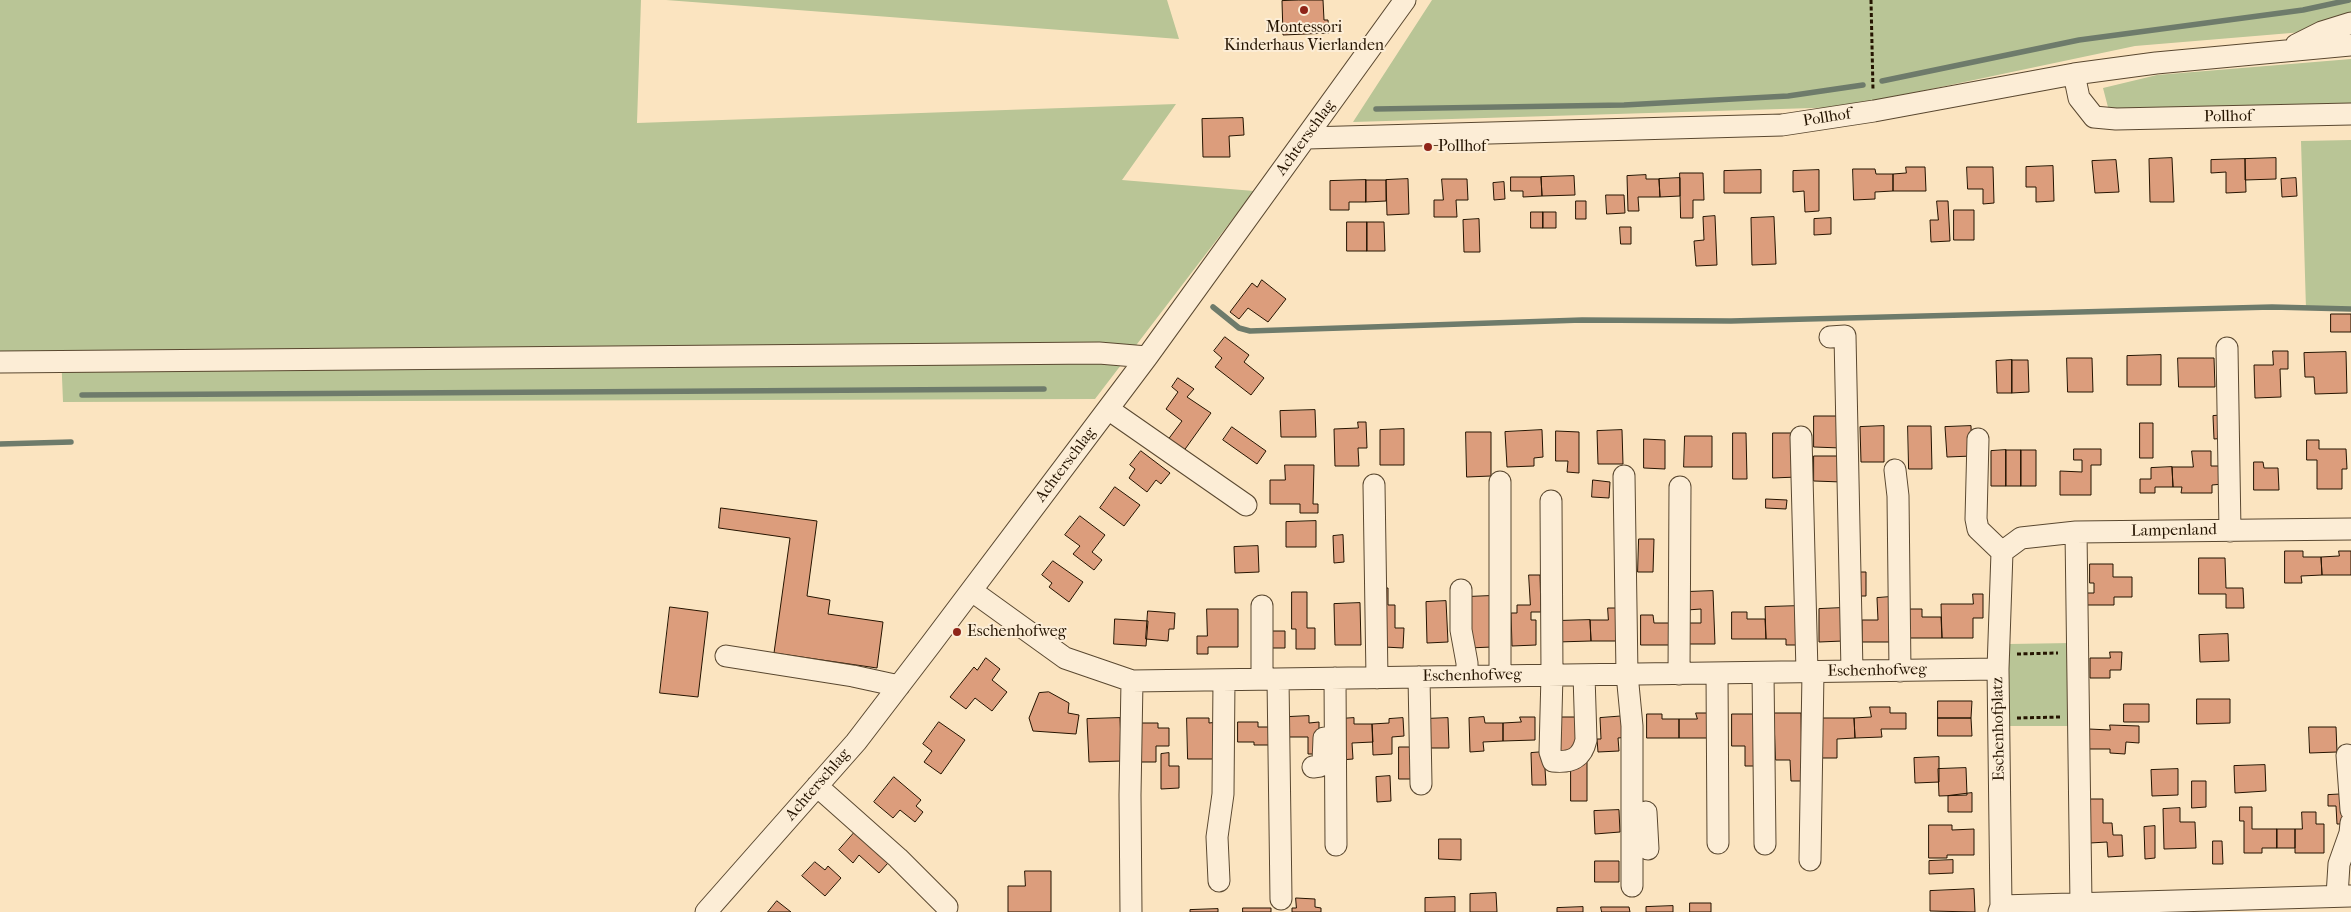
<!DOCTYPE html>
<html>
<head>
<meta charset="utf-8">
<style>
	body { margin:0 }
	canvas { display:block; background:#fbe4c0 }
</style>
</head>
<body>
<canvas width="2351" height="912"></canvas>
<script>
const c = document.querySelector('canvas').getContext('2d');
c.lineJoin = 'round';
function fill(path, color) { c.fillStyle = color; c.fill(path, 'evenodd'); }
function stroke(path, color, width, dash) { c.strokeStyle = color; c.lineWidth = width; c.lineCap = dash ? 'butt' : 'round'; c.setLineDash(dash || []); c.stroke(path); }
function label(font, color, halo, rows, align = 'center') {
  c.font = font + ' "IM FELL French Canon",serif'; c.lineWidth = 4; c.setLineDash([]); c.textBaseline = 'middle'; c.strokeStyle = halo; c.fillStyle = color; for (const [text, x, y, turn = 0] of rows) {
    c.save(); c.translate(x, y); c.rotate((+turn || 0) * Math.PI / 180); c.textAlign = isNaN(turn) ? turn : align; if (halo) c.strokeText(text, 0, 0); c.fillText(text, 0, 0); c.restore();
  }
}
const green = new Path2D(`
	M0 0H641L637 123 1176 104 1122 180 1254 191 1095 399 63 402 61 352H0Z
	M666 0H1167L1179 39Z
	M1432 0H2351V28L2135 46 1846 107 1353 122Z
	M2351 59V109L2109 111 2103 88 2157 75Z
	M2351 140V309H2306L2301 141Z
	M2072 643V726H2009V644Z`);
const stream = new Path2D(`
	M1882 81 2079 40 2303 10 2349 0
	M1376 109 1624 105 1788 96 1863 85
	M1213 307 1239 328 1250 331 1582 320 1731 321 2272 307 2351 309
	M82 395 1044 389
	M0 444 71 442`);
const building = new Path2D(`
	M1299 0H1323L1324 20H1328L1329 33 1283 35 1282 1Z
	M1243 118 1244 135 1229 136 1230 157H1203L1202 119Z
	M2172 158 2174 202H2150L2149 159Z
	M2276 158V179L2245 180V159Z
	M2245 159 2246 192 2226 193V172L2211 173V160Z
	M2116 160 2119 192 2095 193 2092 161Z
	M2053 166 2054 201 2036 202V187H2026V167Z
	M1906 167H1925L1926 191H1893V174L1906 173Z
	M1967 167H1993L1994 203 1983 204V189H1968Z
	M1853 169H1875L1876 174H1893V191L1875 192V199L1854 200Z
	M1761 170V193H1724V171Z
	M1819 170V211L1805 212 1804 191 1793 192V171Z
	M1680 173H1703L1704 200H1693V218H1681Z
	M1646 175V179H1659L1660 197H1638L1639 211H1628L1627 176Z
	M1574 176 1575 195 1542 196 1541 177Z
	M1511 177H1541L1542 196 1523 197V191H1511Z
	M1680 178V196L1660 197 1659 179Z
	M2296 178 2297 196 2282 197 2281 179Z
	M1408 179 1409 214 1387 215 1386 180Z
	M1442 179H1467L1468 200H1456L1457 217H1434V200H1443Z
	M1366 180H1386V201L1366 202Z
	M1366 180V202H1349V210H1330V181Z
	M1504 182 1505 199 1494 200 1493 183Z
	M1606 195H1624L1625 213 1607 214Z
	M1576 201H1586V219H1576Z
	M1937 201H1948L1950 241 1931 242 1930 220H1938Z
	M1954 210H1974V240H1954Z
	M1531 212H1543V228H1531Z
	M1543 212H1556V228H1543Z
	M1715 216 1717 265 1696 266 1694 241 1704 240 1703 217Z
	M1774 217 1776 264 1752 265 1751 218Z
	M1831 218V234L1814 235V219Z
	M1479 219 1480 252H1464L1463 220Z
	M1347 222H1367V251H1347Z
	M1367 222H1384L1385 251H1367Z
	M1620 227H1631V244H1621Z
	M1262 280 1286 299 1268 322 1248 308 1239 319 1230 312 1252 283 1257 287Z
	M2331 314H2351V332H2331Z
	M1225 337 1249 355 1244 362 1264 378 1251 395 1215 367 1222 358 1214 351Z
	M2273 351H2288V369H2280L2281 397 2255 398 2254 365H2273Z
	M2346 352 2347 393 2315 394 2314 377H2305L2304 353Z
	M2161 355V385H2127V356Z
	M2067 358H2092L2093 392H2068Z
	M2178 358H2214L2215 387H2179Z
	M2012 360H2028L2029 392 2012 393Z
	M2012 360V393H1997L1996 361Z
	M1178 378 1194 389 1187 397 1211 413 1183 452 1167 441 1182 421 1166 409 1178 392 1172 387Z
	M1315 410 1316 437H1281L1280 411Z
	M2226 415 2227 438 2214 439 2213 416Z
	M1814 416H1841V448L1814 447Z
	M1358 422H1366L1367 448H1358L1359 466H1335L1334 429 1358 428Z
	M2140 423H2153V458H2140Z
	M1884 426V462H1861L1860 427Z
	M1908 426H1931L1932 469H1909Z
	M1971 426 1972 456 1947 457 1945 427Z
	M1232 427 1266 451 1257 464 1223 440Z
	M1404 429V465H1380V430Z
	M1542 430 1543 457 1534 458V466L1507 467 1505 432Z
	M1622 430 1623 464H1598L1597 431Z
	M1556 431 1579 432V473L1567 472 1568 461H1556Z
	M1466 432H1491V476L1467 477Z
	M1733 433H1746L1747 479H1733Z
	M1773 433H1797V477L1773 478Z
	M1685 436H1712V467H1684Z
	M1644 439 1665 440V469L1644 468Z
	M2307 440H2319V449H2346L2347 469H2342V489H2317V460H2307Z
	M2074 449H2101V465H2091V495H2060V471L2082 472V460H2074Z
	M2006 450H2021V486H2006Z
	M2006 450V486H1991V451Z
	M2021 450H2036V486H2021Z
	M1141 451 1170 473 1161 484 1156 480 1147 492 1129 478 1135 469 1130 465Z
	M2192 451H2211V466H2223V484L2212 485V493H2181L2182 487H2173L2172 467H2193Z
	M1814 456H1842V482L1814 481Z
	M2254 462H2263L2264 468H2278L2279 490H2254Z
	M1285 465H1314L1313 504H1318V513H1300V504H1270V480H1285Z
	M2172 467 2173 487H2155V493H2140V479H2151V468Z
	M1593 480 1610 482 1609 498 1592 497Z
	M1115 487 1140 505 1124 526 1100 508Z
	M1766 499 1787 500 1786 509 1766 508Z
	M721 508 817 521 807 596 830 600 828 614 883 622 877 668 774 653 790 538 719 528Z
	M1080 516 1105 535 1092 552 1102 560 1094 570 1073 554 1080 546 1065 535Z
	M1316 521V547H1286V522Z
	M1343 535 1344 562 1334 563 1333 536Z
	M1639 539H1654L1653 572H1638Z
	M1258 546 1259 572 1235 573 1234 547Z
	M2285 551H2303V557H2321L2322 575 2301 576 2302 583H2285Z
	M2339 551H2351V575H2322L2321 557 2339 556Z
	M2199 558H2225L2226 588H2243L2244 608H2226V594H2199Z
	M1053 561 1083 582 1069 602 1049 587 1052 583 1042 575Z
	M2090 564H2113V577H2132V597H2114V605H2082V593H2094V583H2090Z
	M1854 572H1866V596H1854Z
	M1529 575H1540L1541 612H1531V620H1536V645L1512 646 1511 613H1517V605H1530Z
	M1380 588H1388V605H1395V628H1404L1403 648 1384 647Z
	M1713 591 1715 644H1687V623H1701V609L1687 610 1686 592Z
	M1292 592H1307V628H1315V649H1296V629H1292Z
	M1973 594H1983V618H1973V638H1942L1941 604H1973Z
	M1490 596 1492 647 1468 648 1466 597Z
	M1890 597 1891 642H1862V620H1878L1877 598Z
	M1446 601 1448 642 1427 643 1426 602Z
	M1360 603 1361 645H1335L1334 604Z
	M1800 606V645H1786V639H1766L1765 607Z
	M670 607 708 612 698 697 660 693Z
	M1608 608H1622L1623 641H1591L1590 620H1608Z
	M1842 608 1843 641 1819 642V609Z
	M1207 609H1238V647H1208V654H1197V636H1207Z
	M1910 609H1922V617H1941L1942 638H1910Z
	M1148 611 1175 613 1174 629H1169L1168 641 1146 639Z
	M1732 612H1747V619H1765L1766 639H1732Z
	M1641 615H1653L1654 623H1669V645H1641Z
	M1115 619 1148 621 1146 646 1114 644Z
	M1590 620 1591 641 1557 642 1556 621Z
	M1267 631H1285V648H1267Z
	M2228 634 2229 661 2200 662 2199 635Z
	M2110 652H2122L2121 670H2110V678H2090V658H2110Z
	M986 658 1000 669 992 680 1007 692 992 711 975 698 966 709 950 697 974 667 977 670Z
	M1049 692 1069 703 1068 713 1079 715 1076 734 1033 731 1029 718 1039 693Z
	M2197 699H2230V723L2197 724Z
	M1938 701H1972L1971 718H1938Z
	M2124 704H2149V722H2124Z
	M1870 707H1890V713H1906V729H1881L1882 737 1855 738 1854 718 1871 717Z
	M1696 713H1712V738H1679V719H1697Z
	M1774 713H1801L1802 781H1791L1790 760H1776Z
	M1647 714H1662V719H1679V738H1647Z
	M1732 714H1758V766H1745V746H1732Z
	M1309 716V723L1319 722V754H1308V737H1288V717Z
	M1626 716 1628 737 1618 738 1619 751 1598 752 1597 739H1601L1600 718Z
	M1484 717 1485 723H1503V741L1483 742 1484 751 1470 752 1469 718Z
	M1520 717H1535V740L1503 741V723L1521 722Z
	M1556 717H1582L1576 755H1556Z
	M1120 718 1122 761 1089 762 1087 719Z
	M1187 718H1209V723L1219 722 1220 759H1188Z
	M1354 718V724H1372L1373 742 1352 743 1353 759 1340 760 1339 719Z
	M1403 718 1404 736 1392 737V754L1373 755 1372 724 1389 723V719Z
	M1448 718 1449 748H1425L1424 719Z
	M1821 718H1854L1855 738 1837 739V758H1822Z
	M1938 718H1971L1972 736H1938Z
	M939 722 965 740 941 774 924 762 932 751 923 744Z
	M1238 722H1258V727H1270V745H1254V742H1238Z
	M1138 723H1158V728H1169V746H1156V762H1138Z
	M2110 725 2139 726V743L2126 742 2125 754 2110 753V749H2088L2089 729 2110 730Z
	M2309 727H2336L2337 752 2310 753Z
	M1399 747H1414L1413 779H1399Z
	M1544 752 1546 785H1532L1531 753Z
	M1169 753V766H1179V788L1161 789V754Z
	M1939 757V782L1915 783 1914 758Z
	M1571 761H1587V801H1571Z
	M2265 765 2266 791 2235 793 2234 766Z
	M1966 768 1967 795 1939 796 1938 769Z
	M2178 769V795L2152 796 2151 770Z
	M1390 776 1391 801 1377 802 1376 777Z
	M894 777 921 800 916 806 923 812 915 822 900 810 893 818 874 802Z
	M2192 781H2206V807L2192 808Z
	M1972 793V812H1948V796Z
	M2348 794 2349 824H2337L2336 806H2328V795Z
	M2089 799H2103V823H2112L2113 835H2122L2123 856 2108 857 2107 842 2090 843Z
	M2240 807H2252V829H2277V848H2262V853H2244V821H2240Z
	M2180 808V822H2195L2196 848 2164 849 2163 809Z
	M1619 810 1620 832 1595 834 1594 811Z
	M2302 812H2316V824H2324V853H2295V829H2302Z
	M1929 825H1952V830L1974 829V855H1947V858H1929Z
	M2155 826V858L2145 859 2144 827Z
	M2277 829H2295V848H2277Z
	M854 833 888 863 879 873 859 855 853 863 839 850Z
	M1439 839H1461V860L1439 859Z
	M2213 841H2222L2223 864H2213Z
	M1953 860V873L1929 874V861Z
	M1595 861H1619V882H1595Z
	M815 862 825 870 828 866 841 878 825 896 802 876Z
	M1025 871H1051V912H1008V886H1025Z
	M1974 889 1975 912 1930 911V891Z
	M1496 893 1497 912H1470V894Z
	M1455 897V912H1425V898Z
	M1296 898 1315 899V907L1321 908V912H1292V908H1296Z
	M777 901 791 912H768Z
	M1690 903H1711V912H1690Z
	M1673 906V912H1646V907Z
	M1583 907V912H1557V908Z
	M1601 907H1629L1630 912H1602Z
	M1243 908H1271V912H1243Z
	M1218 909V912H1190V910Z`);
const path = new Path2D(`
	M1871 0 1873 90
	M2017 654 2058 653
	M2017 718 2060 717`);
const minor = new Path2D(`
	M2296 45 2322 32 2351 23
	M2074 74 2079 98 2094 117 2116 119 2351 114
	M1307 138 1782 125 1874 111 2074 74 2156 63 2351 45
	M1830 337 1845 336 1852 671
	M2227 348 2230 531
	M0 362 1099 353 1147 357
	M1108 409 1246 505
	M1801 437 1807 672
	M1978 439 1976 519 1978 529 2002 552
	M1895 470 1898 496 1900 671
	M1624 476 1627 674 1632 726V886
	M1500 482V676
	M1374 485 1377 678
	M1551 501 1552 675 1550 752 1553 761C1572 763 1582 758 1586 740L1584 675
	M2076 532 2081 904
	M2002 552 2021 538 2076 532 2351 529
	M1461 590V630L1467 663V676
	M972 591 1065 658 1132 681 1998 669
	M726 656 853 676 899 686
	M1717 673 1718 843
	M1763 673 1765 844
	M1679 674 1680 487
	M1419 677 1421 784
	M1335 678 1336 845
	M1262 679V606
	M1278 679 1281 899
	M2347 755 2351 810
	M1313 767 1320 766 1323 762 1324 738
	M817 786 898 858 947 907
	M1646 812 1648 849
	M1810 860 1813 672
	M1219 881 1217 837 1223 794 1224 680
	M2337 896 2339 864 2350 833 2351 823
	M2001 906 2351 896
	M706 912 856 742 931 644 1147 357 1405 0
	M1131 912 1130 795 1132 681
	M1999 912 2001 906 1998 669 2002 552`);
const markers = [
	[1304,10,5,"#8f2418"],
	[1428,147,5,"#8f2418"],
	[957,632,5,"#8f2418"]
];
const poiNames = [
	["Montessori",1304,28,"center"],
	["Kinderhaus Vierlanden",1304,46,"center"],
	["Pollhof",1438,147],
	["Eschenhofweg",967,632]
];
const streetNames = [
	["Pollhof",2228,117,-1],
	["Pollhof",1827,118,-9],
	["Achterschlag",1306,138,-54],
	["Achterschlag",1066,465,-53],
	["Lampenland",2174,531,-1],
	["Eschenhofweg",1877,671,-1],
	["Eschenhofweg",1472,676,-1],
	["Eschenhofplatz",1999,729,-91],
	["Achterschlag",818,785,-49]
];
fill(green, '#b9c596');
stroke(stream, '#6e7b6b', 5.5);
fill(building, '#dc9d7c');
stroke(building, '#251400', 1);
stroke(minor, '#5a4830', 23);
stroke(path, '#251400', 3, [4, 2.5]);
stroke(minor, '#fcedd6', 21);
for (const [x, y, r, color] of markers) { const dot = new Path2D(); dot.arc(x, y, r, 0, 2 * Math.PI); c.fillStyle = color; c.fill(dot); stroke(dot, '#fcedd6', 2); }
label('16px', '#251400', '#fcedd6', poiNames, 'left');
label('16px', '#251400', '#fcedd6', streetNames);
</script>
</body>
</html>
